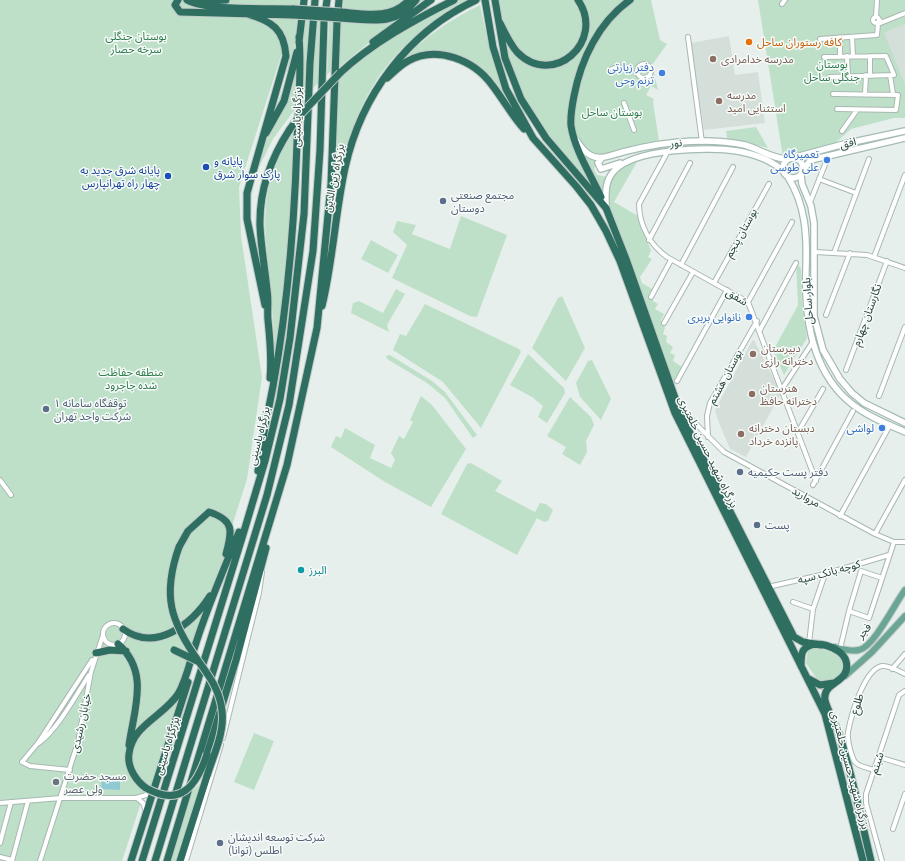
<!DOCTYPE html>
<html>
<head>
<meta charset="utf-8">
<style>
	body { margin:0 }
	canvas { display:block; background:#e6efeb }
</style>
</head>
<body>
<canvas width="905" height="861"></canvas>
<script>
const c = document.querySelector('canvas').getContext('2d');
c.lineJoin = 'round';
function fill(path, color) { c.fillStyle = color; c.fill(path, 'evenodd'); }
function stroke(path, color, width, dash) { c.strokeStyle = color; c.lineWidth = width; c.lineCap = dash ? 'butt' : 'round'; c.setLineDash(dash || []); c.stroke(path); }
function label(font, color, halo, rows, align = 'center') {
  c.font = font + ' Ubuntu,"Noto Sans Arabic",sans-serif'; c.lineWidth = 3; c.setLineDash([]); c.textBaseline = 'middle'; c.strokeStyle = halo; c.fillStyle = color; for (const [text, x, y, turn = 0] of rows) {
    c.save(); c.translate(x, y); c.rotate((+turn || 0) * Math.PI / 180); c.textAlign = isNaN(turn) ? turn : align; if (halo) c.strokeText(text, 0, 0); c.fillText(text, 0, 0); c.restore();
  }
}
const built = new Path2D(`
	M905 24V84L883 33Z
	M729 36 735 75 758 72 765 123 704 130 691 43Z
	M754 340 781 393 746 457 730 449 717 418 715 410 752 341Z`);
const green = new Path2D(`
	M0 0H299L294 56 285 93 270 123C279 97 295 68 286 40L239 187 241 236 262 377 247 479 225 548 224 559 210 594 153 787 147 784 122 861H0Z
	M342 0H407L387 12 341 11Z
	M417 0H427L371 41 338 68 340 20 360 22Z
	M458 0H465V2C343 70 342 159 324 284L338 79C375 47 415 22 458 0Z
	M499 0H576C578 6 585 16 584 23 581 57 548 74 521 53 508 43 501 16 499 0Z
	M580 0H627L587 50 569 126 597 194C581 171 561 152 544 130 523 101 510 69 504 34L517 54 554 66 585 39Z
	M633 0H651L660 40 667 44 652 65 658 90 651 86 646 95 654 99 653 102 659 141 628 147 600 156 587 151 577 139 574 130 573 116 585 62 610 21Z
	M758 0H905V24L884 33 905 84V118H894L851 129 832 146 783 157Z
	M480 5C489 48 497 83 519 121 502 97 480 51 444 53 430 54 414 60 399 64 423 38 449 20 480 5Z
	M303 19H309L306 96 300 103Z
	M315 20H320L318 83 313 88Z
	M329 21H334L332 70 327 75Z
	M298 50 296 108 273 139 261 163 255 176 250 207C247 180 261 153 272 128 282 103 290 76 298 50Z
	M756 127 768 148 727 138 726 131Z
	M296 128 285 278 273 374C274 347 274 321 271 294 265 227 255 188 296 128Z
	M583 153 586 156 598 160 594 169 597 175 607 177 603 194Z
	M638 160 614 202 638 216 651 251 648 257 652 259 640 277 642 283 652 289 653 301 658 304 655 309 664 314 661 320 665 328 663 334 667 336 666 342 673 347 670 353 675 355 673 361 682 367 673 384 607 199C608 174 616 169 638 160Z
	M461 216 507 235 477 317 470 316 392 278 407 245 393 232 397 221 416 225 412 234 450 249Z
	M371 240 398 255 388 273 361 259Z
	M796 263 801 268 802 305 807 338 784 375 773 351 798 305Z
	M396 289 405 294 387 325 389 332 351 313 353 303 359 301 383 313Z
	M562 296 585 348 566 381 532 348 558 298Z
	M425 304 519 349 521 352 481 428 443 382 393 350 400 334 406 336Z
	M528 354 564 388 565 393 547 423 538 417 543 406 532 397 510 385Z
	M390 355 432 381 445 392 477 435 473 438 445 398 427 383 387 359 386 356Z
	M592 360 611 399 601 420 580 397 576 383 588 361Z
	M421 396 432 405 466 449 431 507 385 482 331 447 336 436 341 438 345 428 375 445 370 458 391 468 395 460 391 453 399 436 404 439 413 422 410 420Z
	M570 397 591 417 594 425 586 441 587 452 580 465 562 454 566 447 547 436Z
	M471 463 502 481 495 491 535 512 540 503 546 504 553 510 548 521 544 522 537 518 517 555 441 514 467 464Z
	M811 647C827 650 836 651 845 665L840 675 829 682 817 679 806 663 808 651Z
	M254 733 274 741 254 790 234 782Z
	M205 776 176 861H169L191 792 199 785Z`);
const water = new Path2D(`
	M102 777 120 778V790L101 789Z`);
const street = new Path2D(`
	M782 4 785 0
	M876 17 877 0
	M873 20a3 3 0 1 1 6 0a3 3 0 1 1-6 0Z
	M879 21 883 22 905 13
	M688 37 702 142
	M840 37V56
	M852 37 853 56
	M820 39 877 35 878 24 883 22
	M847 56 848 76
	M824 57 886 56 894 75 829 77
	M637 71a7 7 0 1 1 14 0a7 7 0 1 1-14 0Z
	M612 69 619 67
	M870 75V56
	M890 75 893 94
	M833 94 898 95 896 110 837 109
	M865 94 866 75
	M624 103 634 130
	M842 131 857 110
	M668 151 639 204C639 225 650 245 667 257L748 302 816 481
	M819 179 856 193
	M811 200 826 162
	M649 240 690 163
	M815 252 867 255 905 268
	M834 253 869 159
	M874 257 905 175
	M681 265 733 167
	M714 283 769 184
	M651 297 671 260
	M748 302 792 222
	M826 315 850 253
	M664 323 693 272
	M760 330 796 263
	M846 370 887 261
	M677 381 727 290
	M782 389 812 343
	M879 396 905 327
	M680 408 724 452 875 534 894 542H905
	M798 432 823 389
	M708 437 707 416 710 403 757 321
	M0 480 11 495
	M813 485 853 411
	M840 516 890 425
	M875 534 905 480
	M768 587 825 574 889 555
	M793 602 813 609
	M849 611 869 618 894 542
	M103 634a11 11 0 1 1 22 0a11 11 0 1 1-22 0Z
	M809 643 813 609 825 574
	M840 649 849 611 861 571 882 578
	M892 669 905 654
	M223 738 259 593 262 572
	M39 743C58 729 76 695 89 675
	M879 757 905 765
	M70 770 30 766 22 762 38 743 92 660
	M874 770C869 768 859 767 855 762 851 756 847 739 848 732 851 716 864 669 882 666 889 665 899 671 905 674
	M137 798 143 803 146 811
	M0 803 61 798H136L153 793
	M893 829 905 794
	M0 843 11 802
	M0 857 12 860
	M12 861 28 801
	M40 861 78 742 91 672 103 635
	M186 861 221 745
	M882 861 866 803V794L899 695 905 691`);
const secondary = new Path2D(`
	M577 141C585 154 594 161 609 156 651 143 702 136 745 145 759 149 775 160 789 159
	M783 168a10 10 0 1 1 20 0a10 10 0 1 1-20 0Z
	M792 158 844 144 905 131
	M601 159 598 163 601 169 620 163
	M804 169 810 161 815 159 905 138
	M801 175 802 184 811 206 814 223V316L823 350 840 379 852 393 864 403 905 423
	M788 177C806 206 807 235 806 268 804 319 812 378 859 409 873 419 890 425 905 432
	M606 208C606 194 604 182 614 171 633 149 709 146 737 151 754 154 772 160 784 172`);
const primary = new Path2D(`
	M834 647C842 649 851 652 859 650 874 647 895 603 905 590
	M845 676 872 652 905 616`);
const highway = new Path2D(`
	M178 0 175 5 180 12 293 15
	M187 0C206 11 270 8 294 9
	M214 0H226
	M485 0 493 47 506 89 533 138 576 186 591 205 606 231 620 261 675 413 825 714 863 861
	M495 0 505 58 521 99 546 138 606 208 626 259 681 415 794 637 803 642 821 645
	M197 3 214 0
	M341 12C365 14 391 20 409 0
	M247 14C272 21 284 29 286 56L247 193V219L265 305
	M341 18C371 20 395 27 416 0
	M500 23C505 33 510 44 517 52 553 89 606 41 578 0
	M299 42 304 0
	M373 42 431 0
	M340 73C372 43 414 20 454 0
	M387 78C393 73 400 65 408 61 437 45 474 60 492 85 503 99 512 116 524 129
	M266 133 284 101 297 52
	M601 197C591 175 575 151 571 126 570 116 572 106 574 96 581 59 599 22 630 0
	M322 306C333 261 335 214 345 168 361 95 408 32 476 0
	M270 378C272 358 270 340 268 320 267 310 269 300 267 290 265 269 261 247 260 226 259 191 271 158 290 129
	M267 417C286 327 294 235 297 143 298 108 302 72 299 37
	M258 471 267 414
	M209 512C235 520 232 532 226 554
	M179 547 188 531 208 513
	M123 629C156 653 192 624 210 596
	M118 644C150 672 134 709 129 745
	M96 653 110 650 126 651
	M801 666C801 661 801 655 803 651 812 637 842 647 846 661 852 683 822 681 825 700 826 708 837 726 840 737 853 777 861 820 871 861
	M809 679 820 685 834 683
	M207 754 236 660 266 548
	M146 788C136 781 127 767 129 754 132 725 164 716 178 694 187 679 190 660 196 643 208 605 224 569 239 532
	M131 861 188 682
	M142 861 242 538 265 461 280 399 290 338 304 214 310 63 315 0
	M155 861 267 495 289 405 313 251 320 150 324 21 327 0
	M167 861 287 465 317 328 331 184 337 22 339 0
	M180 861 207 776`);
const highwayBridge = new Path2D(`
	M294 9 341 12
	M293 15 341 18
	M290 129 301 114 340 73
	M179 547C162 595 170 621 199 662 210 677 220 691 222 711 225 732 213 756 207 776
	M174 650 197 661
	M146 788C181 808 197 785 207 754`);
const markers = [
	[749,42,4,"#e8710a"],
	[713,59,4,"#8d6e63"],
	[662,73,4,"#3f7fe0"],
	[719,101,4,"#8d6e63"],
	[827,160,4,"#3f7fe0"],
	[206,167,4,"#1a4fb4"],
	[168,176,4,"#1a4fb4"],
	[443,201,4,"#5c6f8a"],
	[749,317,4,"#3f7fe0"],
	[753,354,4,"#8d6e63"],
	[752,394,4,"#8d6e63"],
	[46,409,4,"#5c6f8a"],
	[882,428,4,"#3f7fe0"],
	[741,434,4,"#8d6e63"],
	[740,472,4,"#5c6f8a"],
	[757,525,4,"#5c6f8a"],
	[301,570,4,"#0f9aa8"],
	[56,782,4,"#6b7280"],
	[220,843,4,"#5c6f8a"]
];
const parkNames = [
	["بوستان جنگلی",136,36],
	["سرخه حصار",136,49],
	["بوستان",832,64],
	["جنگلی ساحل",832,77],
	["بوستان ساحل",612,112],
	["منطقه حفاظت",131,372],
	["شده جاجرود",131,385]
];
const foodNames = [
	["کافه رستوران ساحل",757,42]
];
const educationNames = [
	["مدرسه خدامرادی",721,59],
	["مدرسه",727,95],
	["استثنایی امید",727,108],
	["دبیرستان",761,348],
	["دخترانه رازی",761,361],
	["هنرستان",760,388],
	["دخترانه حافظ",760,401],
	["دبستان دخترانه",749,428],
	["پانزده خرداد",749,441]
];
const shopNames = [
	["دفتر زیارتی",654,67],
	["ترنم وحی",654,80],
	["تعمیرگاه",819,154],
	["علی طوسی",819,167],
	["نانوایی بربری",741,317],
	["لواشی",874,428]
];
const streetNames = [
	["بزرگراه یاسینی",297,117,-89],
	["نور",676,143,-5],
	["افق",848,143,-13],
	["بزرگراه زین الدین",334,178,-79],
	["بوستان پنجم",741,233,-61],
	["شفق",737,297,32],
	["بلوار ساحل",808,301,-94],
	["نگارستان چهارم",867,315,-70],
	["بوستان هشتم",725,377,-62],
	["بزرگراه یاسینی",259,436,-76],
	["بزرگراه شهید حسین خلعتبری",708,452,64],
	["مروارید",806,497,29],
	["کوچه بانک سپه",829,572,-15],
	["فجر",864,631,-49],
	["طلوع",857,704,-73],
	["خیابان رشیدی",81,723,-78],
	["بزرگراه یاسینی",167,746,-73],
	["شبنم",877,763,-72],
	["بزرگراه شهید حسین خلعتبری",850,770,75]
];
const transitNames = [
	["پایانه و",214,161],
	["پارک‌ سوار شرق",214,174],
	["پایانه شرق جدید به",160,170,"right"],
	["چهار راه تهرانپارس",160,183,"right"]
];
const serviceNames = [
	["مجتمع صنعتی",451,195],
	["دوستان",451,208],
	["توقفگاه سامانه ۱",54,403],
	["شرکت واحد تهران",54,416],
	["دفتر پست حکیمیه",748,472],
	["پست",765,525],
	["شرکت توسعه اندیشان",228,837],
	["اطلس (توانا)",228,850]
];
const cultureNames = [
	["البرز",309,570]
];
const worshipNames = [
	["مسجد حضرت",64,776],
	["ولی عصر",64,789]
];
fill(built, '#d4dfda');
fill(green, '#bfe0c8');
fill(water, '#8ec9d4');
stroke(street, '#a8b8b2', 6);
stroke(secondary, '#a4bbb3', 8);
stroke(primary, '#c2cac8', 8);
stroke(highway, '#c2cac8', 9);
stroke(street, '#fff', 4);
stroke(secondary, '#fff', 5.5);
stroke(primary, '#6aa596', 6);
stroke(highway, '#2f6f62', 7);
stroke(highwayBridge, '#c2cac8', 9, []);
stroke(highwayBridge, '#2f6f62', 7);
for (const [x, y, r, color] of markers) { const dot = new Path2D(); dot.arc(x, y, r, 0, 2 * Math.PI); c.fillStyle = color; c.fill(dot); stroke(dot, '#f7fbf9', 1.5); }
label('11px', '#2d7a4b', '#f7fbf9', parkNames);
label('11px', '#c56008', '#f7fbf9', foodNames, 'left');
label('11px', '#785e54', '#f7fbf9', educationNames, 'left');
label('11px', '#366cbe', '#f7fbf9', shopNames, 'right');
label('11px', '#24423a', '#f7fbf9', streetNames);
label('11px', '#164399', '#f7fbf9', transitNames, 'left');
label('11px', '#4e5e75', '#f7fbf9', serviceNames, 'left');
label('11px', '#0d838f', '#f7fbf9', cultureNames, 'left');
label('11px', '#5b616d', '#f7fbf9', worshipNames, 'left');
</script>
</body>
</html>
